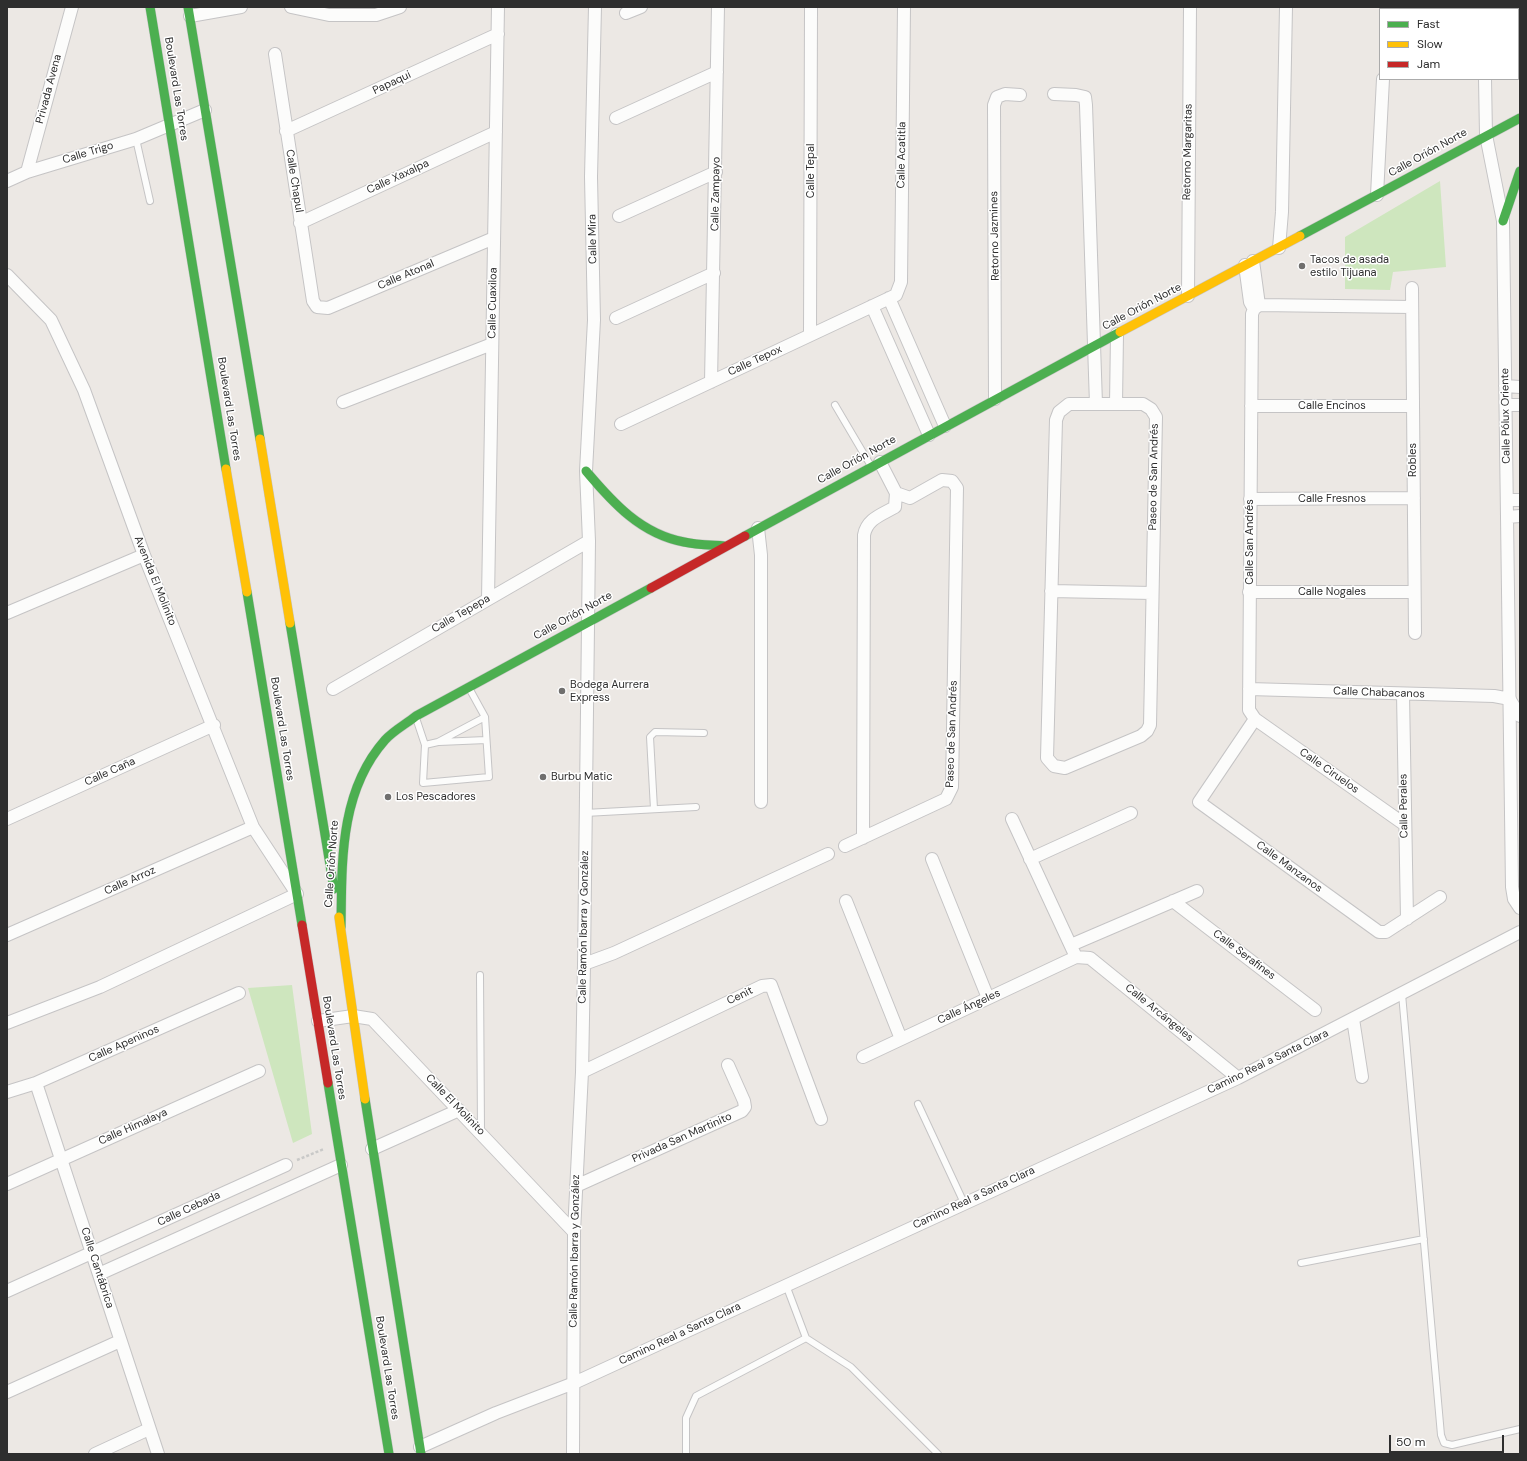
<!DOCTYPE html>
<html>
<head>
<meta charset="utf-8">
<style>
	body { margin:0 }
	#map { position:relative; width:1527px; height:1461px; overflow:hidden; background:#ece8e4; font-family:"DM Sans",sans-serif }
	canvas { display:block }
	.frame { position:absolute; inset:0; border:8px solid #2e2e2e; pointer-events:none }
	.legend { position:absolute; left:1379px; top:8px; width:140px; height:72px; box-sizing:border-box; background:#fff; border:1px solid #ababab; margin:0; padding:5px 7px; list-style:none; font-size:12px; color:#2e2e2e }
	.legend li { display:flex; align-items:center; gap:8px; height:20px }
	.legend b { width:20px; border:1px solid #ababab }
	.scale { position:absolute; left:1389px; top:1435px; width:115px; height:18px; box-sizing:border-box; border:2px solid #2e2e2e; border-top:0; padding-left:5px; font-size:12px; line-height:14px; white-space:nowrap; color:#2e2e2e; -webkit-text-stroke:3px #fff; paint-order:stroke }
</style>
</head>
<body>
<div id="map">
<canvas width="1527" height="1461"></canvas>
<div class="frame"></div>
<ul class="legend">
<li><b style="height:5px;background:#4caf50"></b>Fast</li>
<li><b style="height:5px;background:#ffc107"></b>Slow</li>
<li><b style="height:5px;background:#c62828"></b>Jam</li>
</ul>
<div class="scale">50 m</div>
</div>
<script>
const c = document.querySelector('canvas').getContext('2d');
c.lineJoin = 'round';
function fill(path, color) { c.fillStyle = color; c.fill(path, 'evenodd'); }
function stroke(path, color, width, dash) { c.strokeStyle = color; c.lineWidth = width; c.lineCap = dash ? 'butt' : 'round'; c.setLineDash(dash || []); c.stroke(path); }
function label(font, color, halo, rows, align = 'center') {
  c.font = font + ' "DM Sans",sans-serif'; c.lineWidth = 3; c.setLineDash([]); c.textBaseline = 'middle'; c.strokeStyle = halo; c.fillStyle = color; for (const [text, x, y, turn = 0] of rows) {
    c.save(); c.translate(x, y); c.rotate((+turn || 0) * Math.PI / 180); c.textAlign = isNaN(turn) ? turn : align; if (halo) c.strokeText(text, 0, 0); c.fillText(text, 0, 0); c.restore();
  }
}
const green = new Path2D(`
	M1440 181 1446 267 1393 272 1390 290 1345 289V237Z
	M292 985 312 1134 293 1143 248 988Z`);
const path = new Path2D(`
	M297 1160 324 1149`);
const lane = new Path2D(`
	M136 139 150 201
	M835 405 871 466
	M416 718 425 745 423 783 489 777 485 717 469 688
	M439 742 486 740
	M425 745 438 742 485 717
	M654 809 650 737 655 732 704 733
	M585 813 696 807
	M480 975 481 1132
	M1402 994 1441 1435 1444 1443 1452 1445 1520 1429
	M918 1104 964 1203
	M1301 1263 1424 1239
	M806 1338 851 1367 938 1454
	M686 1454V1418L696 1396 806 1338 786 1285`);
const street = new Path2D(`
	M291 7 329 15H376L400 7
	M1386 9V7
	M1487 9V7
	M626 13 641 7
	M190 16 241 7
	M275 54 313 301 317 307 328 308 494 238
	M1485 79 1486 135 1503 221 1512 887 1514 899 1520 908
	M1054 94 1076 95 1085 97 1086 105 1096 404
	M616 118 717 72
	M286 131 498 34
	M27 172 72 7
	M7 181 27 172 136 139 205 110
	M1377 195 1383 79
	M619 216 716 172
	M300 223 496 132
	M1279 248 1282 212 1286 7
	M1253 261 1259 305
	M1245 265 1250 302 1254 309
	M7 275 51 320 84 390 144 555 253 827 297 894 100 987 7 1023
	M1412 288 1415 633
	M1188 296 1190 7
	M889 298 945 426
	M872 306 929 435
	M1254 309 1252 314 1249 710 1255 719 1404 824
	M1254 309 1259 305 1412 307
	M616 318 714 273
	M810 335 811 7
	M711 382 718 7
	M1505 386 1520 387
	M995 399 994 105 997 97 1005 94 1020 95
	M343 402 492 344
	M1069 404H1143L1151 409 1156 417 1150 725 1147 731 1141 736 1065 768 1054 766 1047 758 1056 420 1059 412Z
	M1116 404 1117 334
	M1506 405H1520
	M1251 406H1413
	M621 424 896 295 901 282 904 7
	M1250 499 1414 498
	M1507 500H1520
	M1507 517 1520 516
	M758 528 761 555V802
	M1051 591 1152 593
	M1249 592H1414
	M488 599 498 7
	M7 613 144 555
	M333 689 589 541
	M1249 689 1494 696 1510 699
	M1403 694 1407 919
	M1510 700 1520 716
	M1255 719 1199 802 1379 932H1386L1440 897
	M7 819 214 725
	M1012 819 1076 957
	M863 838 864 535C867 519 881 515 895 507L896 493 880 462
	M845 846 946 799 952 787 957 488 952 481 942 480 910 498 896 493
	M932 859 988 998
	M1030 859 1131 813
	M846 901 901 1039
	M1173 901 1315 1010
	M7 935 253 827
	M1071 945 1197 891
	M584 964 614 953 828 854
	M1353 1019 1362 1077
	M318 1021 353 1016 372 1019 574 1232
	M863 1057 1076 957 1090 958 1238 1078
	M582 1072 762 986 771 985 821 1119
	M36 1083 158 1454
	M7 1092 36 1083 239 993
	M372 1149 459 1110
	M7 1184 259 1071
	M576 1186 742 1111 745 1107 744 1101 728 1065
	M99 1274 341 1165
	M7 1291 286 1165
	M7 1392 120 1341
	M420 1447 496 1413 574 1383 1238 1078 1520 932
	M95 1454 149 1429
	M573 1454 574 1232 582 1072 584 964 589 541 586 471 594 320 591 177 595 7`);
const fast = new Path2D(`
	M150 7 226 469
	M188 7 260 439
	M1503 221 1520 171
	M1300 236 1520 118
	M586 471C613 503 641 534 684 542 697 545 711 545 724 546
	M745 536 1120 332
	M247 592 302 925
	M290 623 334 889
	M341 927C342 863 339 792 385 740 393 731 406 724 416 716L651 588
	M328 1083 389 1454
	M365 1099 421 1454`);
const slow = new Path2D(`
	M1120 332 1300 236
	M260 439 290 623
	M226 469 247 592
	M339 917 365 1099`);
const jam = new Path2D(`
	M651 588 745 536
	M302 925 328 1083`);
const markers = [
	[1302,266,4,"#706f6e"],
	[562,691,4,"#706f6e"],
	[543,777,4,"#706f6e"],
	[388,797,4,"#706f6e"]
];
const streetNames = [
	["Papaqui",392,83,-25],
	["Privada Avena",49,89,-75],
	["Boulevard Las Torres",176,89,81],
	["Retorno Margaritas",1188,152,-89],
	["Calle Trigo",88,153,-17],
	["Calle Orión Norte",1428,153,-29],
	["Calle Acatitla",902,155,-89],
	["Calle Tepal",811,171,-90],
	["Calle Xaxalpa",398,177,-25],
	["Calle Chapul",294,181,81],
	["Calle Zampayo",716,194,-89],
	["Retorno Jazmines",995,236,-91],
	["Calle Mira",593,239,-91],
	["Calle Atonal",406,275,-23],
	["Calle Cuaxiloa",493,303,-89],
	["Calle Orión Norte",1142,307,-28],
	["Calle Tepox",755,361,-25],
	["Calle Encinos",1332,406],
	["Boulevard Las Torres",229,409,81],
	["Calle Pólux Oriente",1506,416,-91],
	["Calle Orión Norte",857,460,-29],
	["Robles",1413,460,-90],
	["Paseo de San Andrés",1154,477,-89],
	["Calle Fresnos",1332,499],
	["Calle San Andrés",1250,542,-90],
	["Avenida El Molinito",155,581,68],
	["Calle Nogales",1332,592],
	["Calle Tepepa",461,614,-30],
	["Calle Orión Norte",573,616,-29],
	["Calle Chabacanos",1379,693,2],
	["Boulevard Las Torres",282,729,81],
	["Paseo de San Andrés",952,734,-88],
	["Calle Ciruelos",1329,771,35],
	["Calle Caña",110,772,-24],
	["Calle Perales",1404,806,-91],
	["Calle Orión Norte",332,864,-86],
	["Calle Manzanos",1289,867,36],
	["Calle Arroz",130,881,-24],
	["Calle Ramón Ibarra y González",584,927,-89],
	["Calle Serafines",1244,955,37],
	["Cenit",740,996,-26],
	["Calle Ángeles",969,1007,-25],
	["Calle Arcángeles",1159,1013,39],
	["Calle Apeninos",124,1044,-24],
	["Boulevard Las Torres",334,1048,81],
	["Camino Real a Santa Clara",1268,1062,-26],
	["Calle El Molinito",455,1105,46],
	["Calle Himalaya",133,1127,-24],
	["Privada San Martinito",682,1138,-24],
	["Camino Real a Santa Clara",974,1198,-25],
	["Calle Cebada",189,1209,-25],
	["Calle Ramón Ibarra y González",575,1251,-89],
	["Calle Cantábrica",97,1268,72],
	["Camino Real a Santa Clara",680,1334,-25],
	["Boulevard Las Torres",387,1368,81]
];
const poiNames = [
	["Tacos de asada",1310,260],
	["estilo Tijuana",1310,273],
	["Bodega Aurrera",570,685],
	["Express",570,698],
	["Burbu Matic",551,777],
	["Los Pescadores",396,797]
];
fill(green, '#cee6be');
stroke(lane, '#c5c4c5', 8);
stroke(street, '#c5c4c5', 14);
stroke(fast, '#c5c4c5', 10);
stroke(slow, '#c5c4c5', 10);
stroke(jam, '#c5c4c5', 10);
stroke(path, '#c9c9c8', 2.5, [3, 2]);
stroke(lane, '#fcfcfb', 6);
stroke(street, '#fcfcfb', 12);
stroke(fast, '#4caf50', 9);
stroke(slow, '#ffc107', 9);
stroke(jam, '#c62828', 9);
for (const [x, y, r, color] of markers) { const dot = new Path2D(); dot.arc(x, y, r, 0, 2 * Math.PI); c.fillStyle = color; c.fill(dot); stroke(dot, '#fff', 1.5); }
label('11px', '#2e2e2e', '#fff', streetNames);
label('11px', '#2e2e2e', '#fff', poiNames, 'left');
</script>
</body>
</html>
